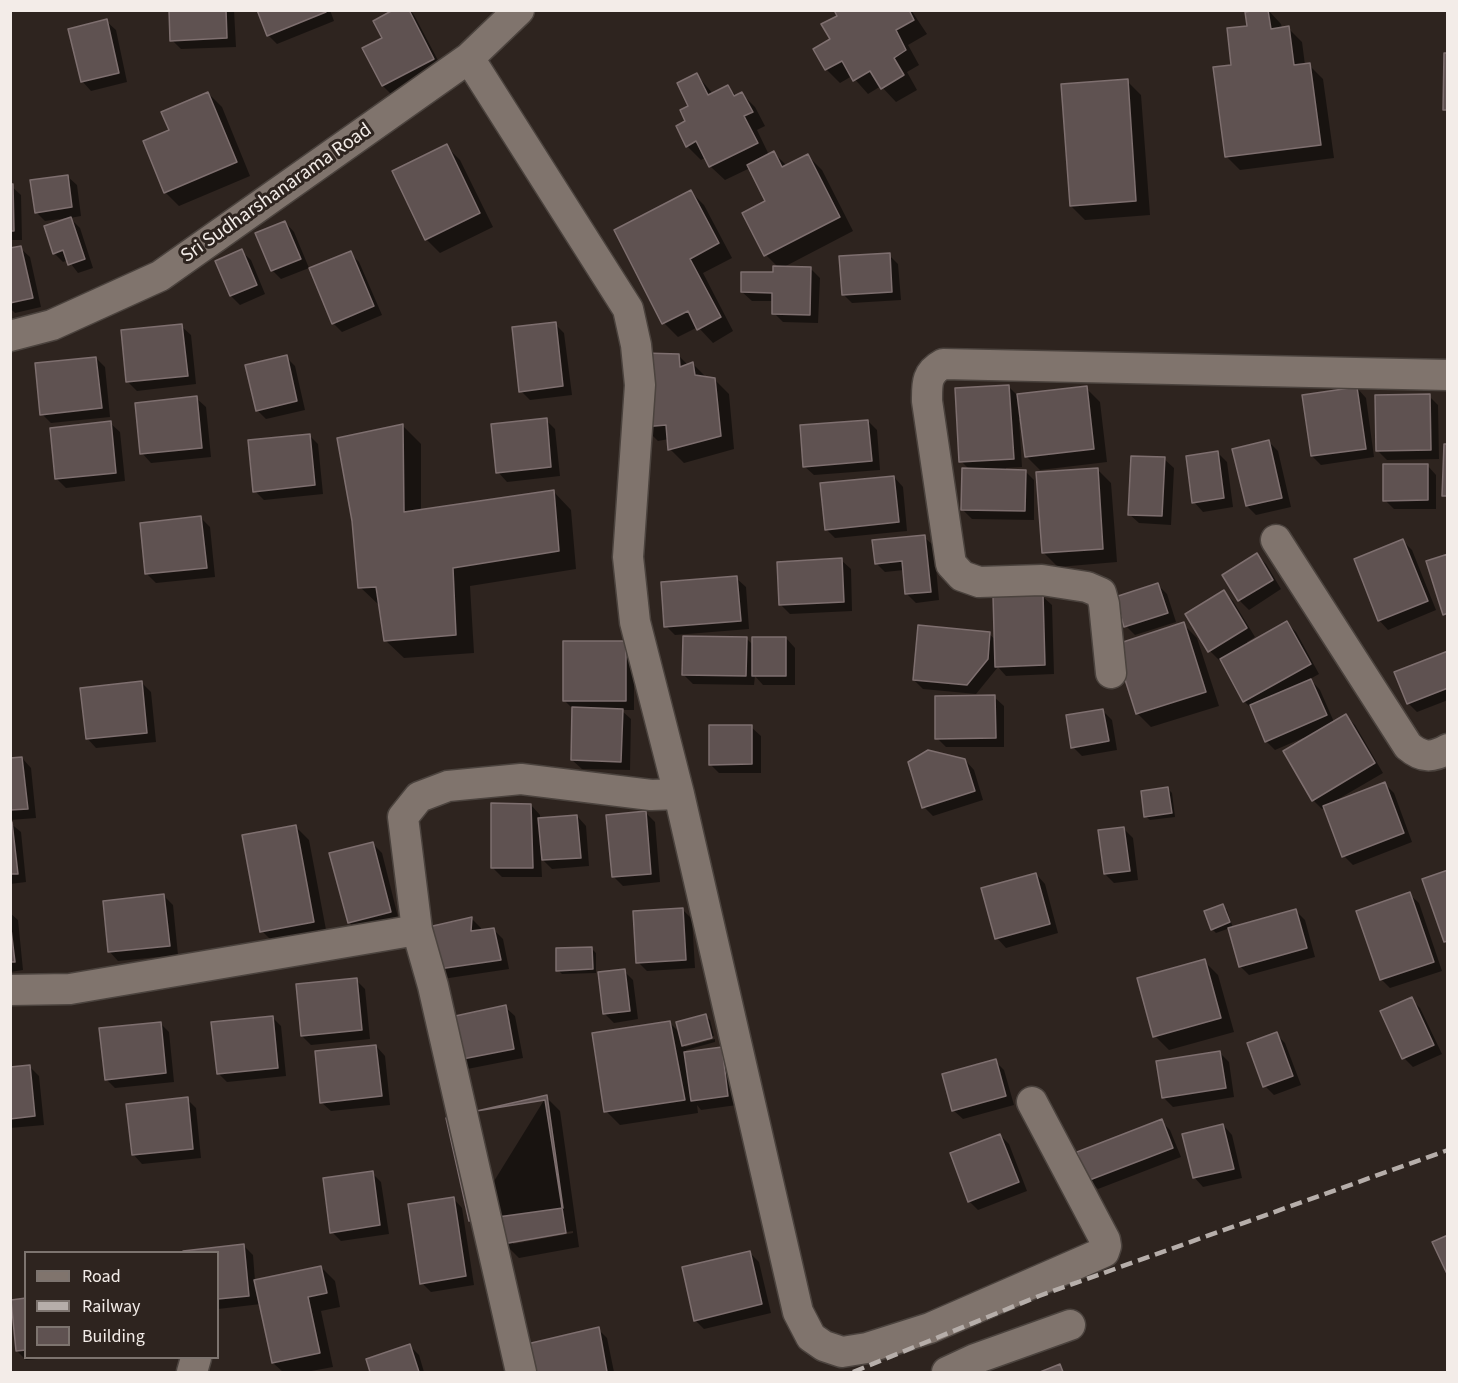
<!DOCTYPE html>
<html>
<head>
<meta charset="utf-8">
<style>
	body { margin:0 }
	#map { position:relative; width:1458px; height:1383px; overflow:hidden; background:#2e241f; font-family:"Source Sans 3",sans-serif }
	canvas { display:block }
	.frame { position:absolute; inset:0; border:12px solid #f3ece8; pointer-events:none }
	.legend { position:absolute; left:24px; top:1251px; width:195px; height:108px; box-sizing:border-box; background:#2e241f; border:2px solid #7d746f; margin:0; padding:8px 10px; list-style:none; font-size:18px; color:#f3ece8 }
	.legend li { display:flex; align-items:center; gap:12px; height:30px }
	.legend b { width:30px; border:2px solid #7d746f }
</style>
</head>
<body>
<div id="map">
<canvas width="1458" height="1383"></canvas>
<div class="frame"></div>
<ul class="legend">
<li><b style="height:8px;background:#80746d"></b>Road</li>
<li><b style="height:8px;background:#b6aeaa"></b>Railway</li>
<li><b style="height:16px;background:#5f5251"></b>Building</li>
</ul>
</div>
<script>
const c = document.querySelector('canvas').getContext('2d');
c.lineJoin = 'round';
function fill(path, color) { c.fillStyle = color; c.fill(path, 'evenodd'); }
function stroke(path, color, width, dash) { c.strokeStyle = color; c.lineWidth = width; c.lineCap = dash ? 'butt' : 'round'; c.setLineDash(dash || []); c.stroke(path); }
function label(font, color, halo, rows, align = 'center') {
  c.font = font + ' "Source Sans 3",sans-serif'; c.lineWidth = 6; c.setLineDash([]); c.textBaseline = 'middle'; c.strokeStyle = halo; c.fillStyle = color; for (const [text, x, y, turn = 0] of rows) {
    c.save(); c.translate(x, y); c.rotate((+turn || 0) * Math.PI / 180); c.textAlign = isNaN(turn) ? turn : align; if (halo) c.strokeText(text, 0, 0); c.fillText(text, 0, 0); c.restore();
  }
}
const shadow = new Path2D(`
	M170 10H234L236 47 181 49 172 40Z
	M259 10H330L334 21 277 44 268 35Z
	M396 10H410L414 15 442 68 392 95 383 86 364 49 384 38Z
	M835 10H911L927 34 908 45 919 65 907 72 917 90 896 102 881 86 868 94 852 76 840 83 826 69 815 49 832 40 839 17Z
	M1268 10 1281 24 1282 28H1288L1302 42 1305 65H1309L1323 79 1334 158 1240 170 1226 156 1233 66 1249 27Z
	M106 21 116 30 127 82 91 91 82 81Z
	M697 75 713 94 727 87 737 96 742 94 755 107 765 126 757 130 769 155 774 153 787 166 808 156 822 170 853 231 782 268H810L820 278 818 323 783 322 774 313V301H752L742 292 774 274 778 267 766 255 767 202 750 168 725 180 711 167 706 157 701 160 687 146V121Z
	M1127 81 1141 95 1150 215 1085 220 1071 206Z
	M208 93 222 107 250 176 179 206 165 192 171 131Z
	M446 146 460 160 493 227 440 253 426 239Z
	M67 176 77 185 81 216 70 218 80 228 93 268 78 273 68 260 63 262 54 253 68 218 45 221 36 212Z
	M10 185 21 195 22 240H10Z
	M690 191 704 205 732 258 703 273 733 331 713 343 698 327 678 337 664 323 616 231Z
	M285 222 294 232 309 268 281 279 272 270Z
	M20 248 30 257 41 307 15 313 10 308V250Z
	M241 251 251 260 265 294 240 305 231 296 217 261Z
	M350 253 359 262 382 315 342 332 333 323Z
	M889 255 898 264 901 300 852 303 843 294Z
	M555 324 564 333 572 395 530 400 521 391Z
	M181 326 191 335 196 384 137 391 127 381Z
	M678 355 688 365 692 363 706 377 715 380 729 394 734 449 684 463 670 449 669 439 658 441 644 427Z
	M286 357 295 366 305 410 266 419 257 410Z
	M96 358 105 367 110 417 51 423 42 414Z
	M1009 387 1018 396 1086 388 1100 402 1107 462 1040 470 1026 456 1022 419H1019L1022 467 1006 468V471H1025L1034 480V520L972 519 963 510 970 470 961 461Z
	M1357 388 1366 398 1374 457 1321 465 1312 456Z
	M1429 396 1438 405 1439 459 1387 460 1378 451Z
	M196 398 206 407 211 457 151 463 142 453Z
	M546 420 555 429 560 476 507 482 498 472Z
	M868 421 877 430 880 470 814 475 804 466Z
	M110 423 120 432 125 481 66 488 56 478Z
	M403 426 421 444V511L553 491 571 510 576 569 470 586 474 653 404 658 385 640 380 606 360 587Z
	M309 435 318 444 323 494 264 500 255 491Z
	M1269 442 1278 451 1291 507 1256 515 1247 506Z
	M1218 453 1227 462 1233 507 1203 512 1194 502Z
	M1164 459 1174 468 1171 525 1139 523 1129 514Z
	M1427 465 1436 475V509H1394L1385 500Z
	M1097 469 1111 483 1117 562 1058 567 1044 553Z
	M894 477 903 487 907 531 835 538 826 529Z
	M201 518 210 527 215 577 156 583 147 574Z
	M924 537 934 546 939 600 916 603 906 593 904 570 885 572 876 563Z
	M1403 541 1412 550 1436 610 1388 630 1379 620Z
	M1257 555 1266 564 1281 589 1249 610 1240 601 1224 575Z
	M841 560 851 569 852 611 790 614 781 605Z
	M736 578 746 587 749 629 675 635 666 626Z
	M1158 585 1167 594 1176 622 1135 635 1126 626Z
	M1224 592 1233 601 1255 637 1247 642 1248 644 1287 623 1296 632 1319 674 1310 679 1320 690 1334 722 1346 716 1355 725 1383 773 1335 801V803L1385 784 1394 793 1412 842 1353 865 1344 856 1325 807 1322 809 1313 800 1303 738 1275 750 1266 741 1253 710 1244 701 1221 659 1219 660 1210 651Z
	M1042 596 1052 605 1054 674 1006 676 998 667 976 694 923 689 914 680 989 634 996 640Z
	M1183 624 1197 638 1219 706 1151 727 1137 713Z
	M746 638 754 646 786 638 795 648V685H763L755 676 754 685 693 684 684 675Z
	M625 642 634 651V710H621L631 719 630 770 582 769 572 760 574 710 565 701Z
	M1448 653V700L1417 712 1408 703Z
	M142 683 151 692 156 742 96 748 87 738Z
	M994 697 1004 706V747H946L937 738Z
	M1103 711 1112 720 1117 750 1082 756 1073 747Z
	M751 727 761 736V773H719L710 764Z
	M22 758 31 768 36 818 10 820V760Z
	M965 760 974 770 983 800 933 816 924 807Z
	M1168 789 1172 793 1175 817 1150 820 1145 816Z
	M531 805 540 815V819L577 816 586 826 589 866 552 869 541 858 542 877H502L493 868Z
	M646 813 655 822 660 882 623 886 613 876Z
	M10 823 21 832 26 882 10 884Z
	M295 826 309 840 327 935 276 945 262 931Z
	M1123 828 1133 838 1138 880 1114 883 1105 874Z
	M372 843 382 853 399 921 358 932 349 922Z
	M1036 874 1045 884 1058 933 1006 948 997 938Z
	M1409 894 1419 903 1442 971 1390 988 1381 979Z
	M164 896 173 905 178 955 118 961 109 951Z
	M1222 906 1227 910 1233 928 1296 911 1305 920 1315 957 1249 975 1240 966 1230 928 1216 933 1212 929Z
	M683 910 692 919 695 968 647 971 638 962Z
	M10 913 18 920 23 970 10 972Z
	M472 919 481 928 480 932 494 930 503 939 509 969 429 981 412 933Z
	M591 948 596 953V973L562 974 558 970Z
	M1204 961 1218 975 1234 1032 1169 1050 1155 1036Z
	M624 971 633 980 638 1019 614 1023 604 1013Z
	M356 980 365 989 370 1039 311 1045 302 1036Z
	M1411 999 1420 1008 1442 1054 1413 1067 1404 1058 1382 1012Z
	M505 1007 515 1016 523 1058 452 1072Z
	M705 1016 710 1020 714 1036 685 1044V1047L715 1039V1042L686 1050 687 1053 722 1048 731 1058 737 1105 701 1110 697 1105 698 1113 620 1125 606 1111 670 1023 680 1033Z
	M272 1017 281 1026 286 1076 227 1082 218 1073Z
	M160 1023 169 1032 174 1082 115 1088 106 1079Z
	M1276 1034 1285 1043 1301 1085 1274 1095 1265 1086Z
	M376 1046 385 1056 390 1105 331 1111 321 1102Z
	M1220 1053 1229 1062 1234 1097 1173 1107 1164 1098Z
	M995 1061 1004 1070 1014 1105 963 1119 953 1110Z
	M29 1066 39 1076 44 1125 10 1128V1068Z
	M546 1097 560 1111 579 1247 519 1258 505 1244 484 1234 470 1220ZM573 1231V1233L513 1244V1241Z
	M187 1099 196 1108 201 1158 142 1164 133 1154Z
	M1161 1121 1170 1130 1181 1157 1098 1189 1089 1180Z
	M1223 1125 1232 1135 1242 1178 1203 1187 1194 1177Z
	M1000 1135 1009 1144 1027 1191 978 1210 969 1201Z
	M372 1173 381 1182 389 1234 341 1241 332 1232Z
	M453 1198 462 1208 474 1285 431 1292 422 1283Z
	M244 1246 253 1255 255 1281 321 1267 335 1281 340 1307 321 1311 333 1367 306 1372H283L273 1363 261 1304 218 1309V1252H185Z
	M750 1253 759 1262 771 1313 704 1329 695 1320Z
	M26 1300V1358H49L26 1360 17 1351Z
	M598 1329 607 1338 614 1372H535Z
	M410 1346 419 1355 424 1372H372L368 1359Z`);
const building = new Path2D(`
	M169 10H226L227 38 170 41Z
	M257 10H325L326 12 267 36Z
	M393 10H409L434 59 382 86 362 48 382 38 373 21Z
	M834 10H909L914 20 896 30 906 50 894 58 904 75 881 89 870 71 853 81 842 61 825 70 813 49 830 39 821 24 837 16Z
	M1256 10H1268L1271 29 1289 26 1294 65 1310 63 1321 145 1225 157 1213 67 1231 65 1227 28 1247 26 1245 12Z
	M107 19 119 73 81 82 68 29Z
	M1444 53H1448V110H1443Z
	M697 73 708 95 728 85 734 96 742 92 753 112 744 116 758 143 709 167 696 141 686 147 676 126 685 121 680 110 688 106 677 83Z
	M1128 79 1136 201 1070 206 1061 84Z
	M208 92 237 162 164 193 143 141 169 130 161 112Z
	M447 144 480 213 425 240 392 171Z
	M774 151 782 167 808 154 840 217 764 256 742 213 765 201 747 165Z
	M68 175 72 207 35 213 30 180Z
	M10 184H13L14 231H10Z
	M691 190 719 243 690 259 721 317 697 330 688 311 662 324 614 230Z
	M71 217 85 259 68 265 63 250 53 254 44 226Z
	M285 221 301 259 271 271 255 233Z
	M21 246 33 298 10 303V248Z
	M242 249 257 285 230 296 215 261Z
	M351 251 374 306 332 324 309 268Z
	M890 253 892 292 842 295 839 256Z
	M773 266 811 267 810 315 772 314V293L741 292V272H773Z
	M556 322 563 386 519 392 512 327Z
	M182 324 188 376 126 382 121 330Z
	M644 353 679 354 680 367 693 362 695 375 715 378 721 436 668 450 666 425 643 427Z
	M287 355 297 401 256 411 245 365Z
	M96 357 102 408 40 415 35 363Z
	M1009 385 1014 459 959 462 955 388Z
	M1087 386 1094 449 1025 457 1017 394Z
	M1357 387 1366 449 1311 456 1302 395Z
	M1430 394 1431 450 1376 451 1375 395Z
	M197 396 202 448 140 454 135 403Z
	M547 418 551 467 496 473 491 424Z
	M868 420 872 461 803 467 800 425Z
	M111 421 116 473 55 479 50 428Z
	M403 424 404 512 554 490 559 551 453 568 456 635 384 641 376 587 358 588 352 521 337 438Z
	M310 434 315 485 253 492 248 440Z
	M1269 440 1282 498 1246 506 1232 449Z
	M1444 444H1448V496H1442Z
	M1218 451 1224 498 1192 503 1186 456Z
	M1131 456 1165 457 1162 516 1128 515Z
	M1383 464H1428V500L1383 501Z
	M962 468 1026 470 1025 511 961 510Z
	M1098 468 1103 549 1042 553 1036 472Z
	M894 476 899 522 825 530 820 483Z
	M201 516 207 568 145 574 140 523Z
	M925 535 931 592 905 594 902 561 875 564 872 540Z
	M1403 539 1428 601 1378 621 1354 559Z
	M1257 553 1273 580 1238 601 1222 575Z
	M1448 554V613L1443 615 1426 561Z
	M842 558 844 602 779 605 777 562Z
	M737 576 741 621 664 627 661 582Z
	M1158 583 1168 613 1124 627 1115 597Z
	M1224 590 1247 628 1208 652 1185 614Z
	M1043 594 1045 665 995 667 993 596Z
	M1287 621 1311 664 1243 702 1220 659Z
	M1184 622 1206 692 1136 714 1114 645Z
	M918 625 990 632 988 659 967 685 913 680Z
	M683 636 747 637 746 676 682 675Z
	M752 637H786V676H752Z
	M563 641H626V701H563Z
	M1448 651V688L1407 704 1394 672Z
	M1311 679 1327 715 1265 742 1250 705Z
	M142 681 147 733 86 739 80 688Z
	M995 695 996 738 935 739V696Z
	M572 707 623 709 621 762 571 760Z
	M1103 709 1109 741 1071 748 1066 715Z
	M1346 714 1375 763 1312 801 1283 751Z
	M709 725H752V764L709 765Z
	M928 750 965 759 975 791 922 808 908 762Z
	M22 757 28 809 10 810V758Z
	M1385 782 1404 833 1342 857 1323 806Z
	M1168 787 1172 813 1144 817 1141 791Z
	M491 803 531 804 533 868H491Z
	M646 811 651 874 612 877 606 815Z
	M577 815 581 858 542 860 538 818Z
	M10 822H12L18 874H10Z
	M296 825 314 922 260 932 242 835Z
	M1124 827 1130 871 1104 874 1098 830Z
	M373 842 391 912 348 923 329 853Z
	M1448 870V941L1444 942 1422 879Z
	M1036 873 1050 924 995 939 981 888Z
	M1410 892 1434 962 1380 980 1356 911Z
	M164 894 170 946 108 952 103 901Z
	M1223 904 1230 922 1211 930 1204 911Z
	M683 908 686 960 636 963 633 911Z
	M1296 909 1307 948 1239 967 1228 928Z
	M472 917 471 931 494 928 501 960 418 972 411 931Z
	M10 921 15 962H10Z
	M592 947 593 969 556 971V948Z
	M1205 959 1221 1018 1153 1037 1137 978Z
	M625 969 630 1011 603 1014 598 972Z
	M357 978 362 1030 301 1036 296 984Z
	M1412 997 1434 1045 1402 1059 1380 1011Z
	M506 1005 514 1049 442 1063 432 1021Z
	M706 1014 712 1038 682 1046 676 1022Z
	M273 1016 278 1068 217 1074 211 1022Z
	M670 1021 685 1100 604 1112 592 1033Z
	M161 1022 166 1073 105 1080 99 1028Z
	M1277 1032 1293 1076 1263 1087 1247 1043Z
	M376 1045 382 1096 320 1103 315 1051Z
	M722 1047 728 1096 691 1101 684 1052Z
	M1220 1051 1226 1088 1162 1098 1156 1061Z
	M996 1059 1006 1096 952 1111 942 1074Z
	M30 1065 35 1116 10 1119V1067Z
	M547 1095 563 1208 469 1221 446 1118Z
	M188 1097 193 1149 132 1155 126 1104Z
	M545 1100 566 1233 503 1244 470 1112Z
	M1162 1119 1173 1148 1087 1181 1077 1152Z
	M1223 1124 1234 1169 1193 1178 1182 1134Z
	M1000 1134 1019 1182 968 1202 950 1153Z
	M373 1171 380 1225 330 1233 323 1178Z
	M454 1197 466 1276 420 1284 408 1204Z
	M1448 1235V1276L1432 1242Z
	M244 1244 249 1296 218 1299V1252H183V1251Z
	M750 1251 762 1304 694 1321 682 1267Z
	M321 1266 327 1293 308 1297 320 1353 272 1363 254 1280Z
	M26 1298V1350L16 1351 11 1300Z
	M599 1327 607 1372H533L527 1344Z
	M410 1344 419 1372H370L366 1359Z
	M1060 1364 1063 1372H1040Z`);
const street = new Path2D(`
	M10 336 52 325 160 276 469 58 519 10
	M1276 540 1408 746C1422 758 1432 758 1448 749
	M1111 673 1104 604 1101 593 1087 587 1042 580 979 582 962 576 951 564 927 401C927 384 926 373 943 364L1448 375
	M679 794 798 1312 811 1337 824 1346 842 1352 867 1348 930 1328 1104 1252 1106 1246 1105 1240 1032 1102
	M417 930 433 986 521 1372
	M10 990 70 989 417 930 403 817 419 797 448 786 521 779 651 795 679 794 635 622 628 557 640 385 636 345 628 309 469 58
	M192 1372 196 1358
	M947 1372 975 1359 1070 1325`);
const rail = new Path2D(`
	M853 1372 1039 1296 1448 1150`);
const streetNames = [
	["Sri Sudharshanarama Road",277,194,-35]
];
fill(shadow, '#0007');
fill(building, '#5f5251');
stroke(building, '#7e6f6f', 1.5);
stroke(street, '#4b433e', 33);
stroke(street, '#80746d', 30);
stroke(rail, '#b6aeaa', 4.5, [12, 6]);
label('20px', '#f3ece8', '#2e241f', streetNames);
</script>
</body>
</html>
